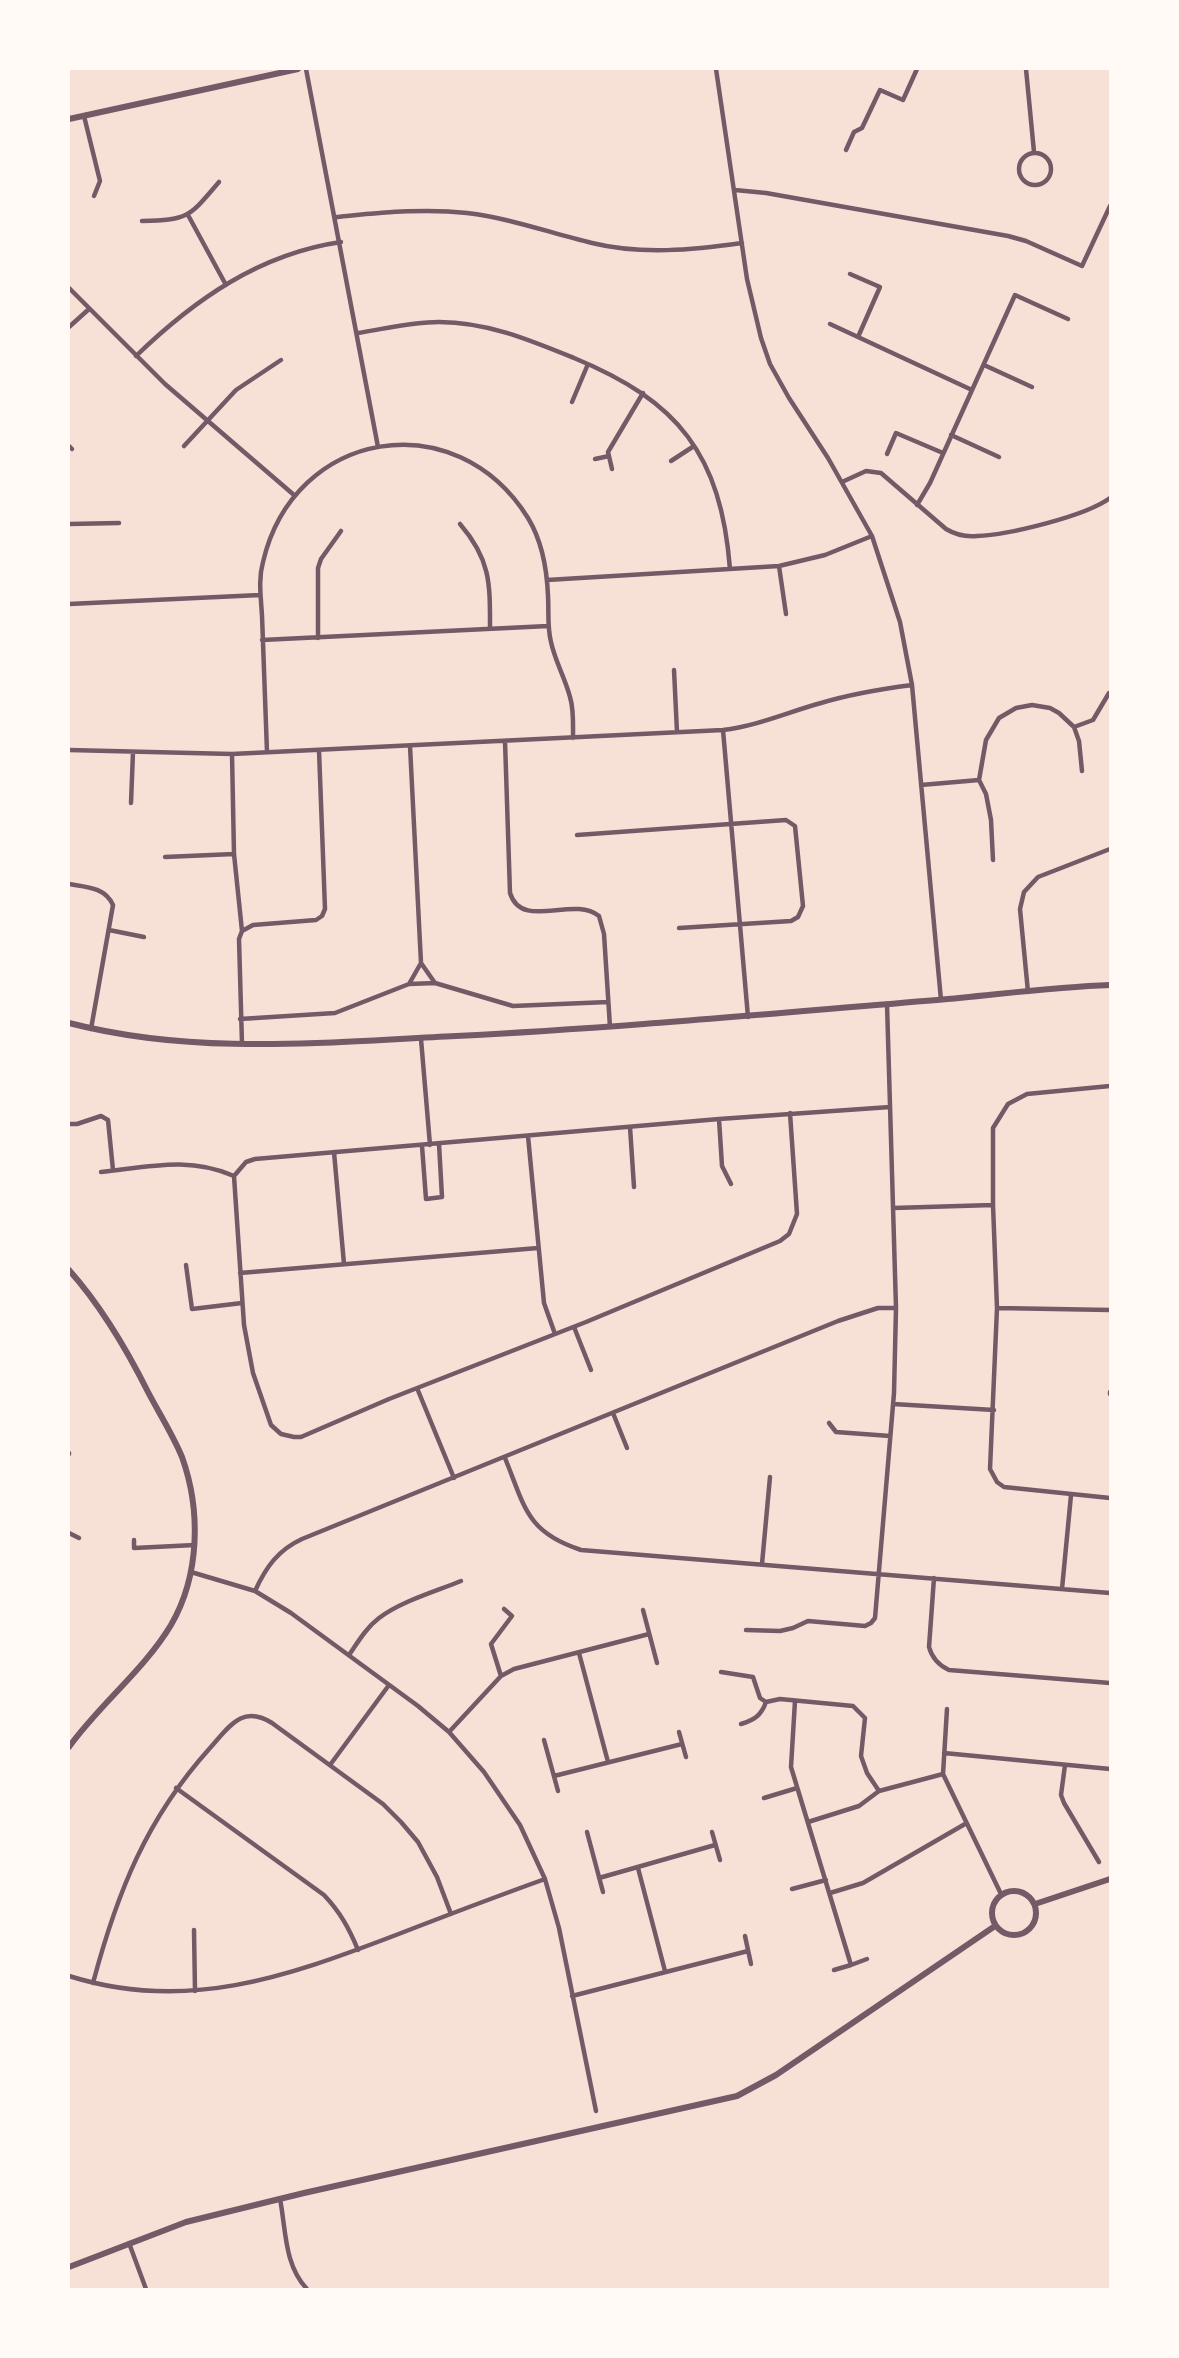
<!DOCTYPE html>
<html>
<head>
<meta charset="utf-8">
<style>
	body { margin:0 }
	#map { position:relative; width:1179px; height:2358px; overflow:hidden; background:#f7e1d7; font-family:"Source Sans 3",sans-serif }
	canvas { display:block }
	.frame { position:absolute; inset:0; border:70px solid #fffaf5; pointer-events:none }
</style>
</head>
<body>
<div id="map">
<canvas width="1179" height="2358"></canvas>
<div class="frame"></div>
</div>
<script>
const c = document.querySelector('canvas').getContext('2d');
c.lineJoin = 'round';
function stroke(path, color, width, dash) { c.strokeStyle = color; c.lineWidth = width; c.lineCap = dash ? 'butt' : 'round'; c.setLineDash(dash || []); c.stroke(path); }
const minor = new Path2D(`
	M306 69 378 447
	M716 69 747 279 761 338 770 364 789 398 828 458 872 536 900 622 912 685 941 1000
	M1026 69 1034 152
	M84 116 100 181 94 196
	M846 150 854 132 862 128 880 90 903 100 917 69
	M1019 169a16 16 0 1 1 32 0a16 16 0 1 1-32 0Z
	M735 190 766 193 1008 236 1026 241 1082 266 1110 206
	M188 215 226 285
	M335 217C379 213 423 208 467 213 510 218 550 233 592 243 641 255 693 250 742 243
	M142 221C189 220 189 217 219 182
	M850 274 880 287 858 337
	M69 288 165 384 294 495
	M830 324 972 390
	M69 327 89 309
	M358 333C384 329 411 322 439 322 487 322 530 340 574 358 678 401 721 454 730 569
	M136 356C194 300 259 254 341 242
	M984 365 1032 387
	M572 402 588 364
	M951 435 999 457
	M69 446 72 449
	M184 446 236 390 281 360
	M887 454 896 433 943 453
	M595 459 609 456
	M671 461 694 446
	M612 469 608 452 643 393
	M842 482 866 471 881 473 946 529C956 535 966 537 977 536 1008 535 1086 516 1110 498
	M917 505 930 483 1015 295 1068 319
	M69 524 119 523
	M460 524C491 560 490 584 490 629
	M779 566 786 614
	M547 580 779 566 825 555 872 536
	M69 604 260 595
	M318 638V568L321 559 341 531
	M262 640 548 626
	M674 670 677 732
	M1074 727 1093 720 1109 693
	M723 730 748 1017
	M505 741 510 893C522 931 573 895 599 916L604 934 610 1027
	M69 750 232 754 723 730C757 726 788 712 821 703 851 694 881 689 912 685
	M267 752C265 706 264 661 262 616 261 597 258 580 263 562 294 429 456 402 528 518 542 541 547 570 548 596 549 612 547 626 551 642 555 661 565 678 570 697 574 710 573 724 573 738
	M232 754 234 854 242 931
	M921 785 979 780
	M131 803 133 752
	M577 835 786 820 795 826 803 906 798 917 791 921 679 928
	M165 857 234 854
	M993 860 991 820 986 794 979 780 986 740 999 718 1016 708 1032 705 1050 708 1059 713 1074 727 1079 741 1082 771
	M69 884C86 887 105 887 113 905L91 1029
	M109 930 144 937
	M421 963 435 983
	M409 984 421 963 410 746
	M1028 992 1020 909 1024 892 1038 877 1110 849
	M240 1019 335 1013 409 984 435 983 513 1006 608 1002
	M421 1039 430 1145
	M242 1044 239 939 242 931 253 925 316 920 322 916 325 909 319 750
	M1110 1086 1027 1094 1008 1104 993 1128V1205L997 1308 990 1469 997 1482 1004 1487 1110 1498
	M719 1119 722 1166 731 1184
	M69 1124H77L101 1116 108 1120 113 1170
	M630 1127 634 1187
	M528 1136 544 1303 555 1334
	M422 1146 426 1199 442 1197 439 1144
	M334 1152 344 1264
	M101 1172C148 1167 189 1156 234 1176L246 1162 255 1159 719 1119 890 1107
	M234 1176 244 1325 253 1373 271 1425 281 1434 294 1437H301L389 1399 586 1322 780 1241 789 1234 797 1214 790 1113
	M893 1208 993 1205
	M186 1265 192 1309 242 1303
	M240 1273 538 1248
	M997 1308 1110 1310
	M574 1327 591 1370
	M417 1388 454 1478
	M1110 1394V1392
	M893 1404 994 1410
	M613 1413 627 1448
	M829 1423 836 1432 890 1436
	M69 1453V1454
	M505 1458C525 1507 526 1532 581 1550L1110 1593
	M69 1533 79 1538
	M134 1540V1548L195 1545
	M762 1564 770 1477
	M191 1572 255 1591 291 1613 418 1706 449 1732 484 1772 520 1825 545 1879 559 1928 596 2111
	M934 1578 929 1647C932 1658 938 1665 949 1670L1110 1683
	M1062 1589 1071 1495
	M255 1591C266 1567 278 1550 302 1539L838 1321 878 1308H896
	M643 1610 657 1663
	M746 1630 780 1631 793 1628 808 1621 865 1626 871 1623 875 1618 894 1393 896 1308 887 1004
	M579 1653 608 1762
	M349 1655C358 1642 366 1628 379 1618 402 1601 434 1592 461 1581
	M721 1672 753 1677 760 1698 766 1702 780 1699 853 1706 865 1718 861 1756 867 1773 879 1791
	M501 1676 491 1644 512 1616 504 1609
	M795 1701 791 1767 851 1965 867 1959
	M947 1709 943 1774 1001 1894
	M741 1724C754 1720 761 1716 766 1702
	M449 1732 501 1676 514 1669 649 1634
	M679 1732 686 1757
	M544 1740 558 1791
	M944 1753 1110 1769
	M330 1765 389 1685
	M1065 1765 1061 1795 1064 1803 1099 1862
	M554 1776 682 1744
	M176 1788 324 1895C340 1912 349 1928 358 1950
	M764 1798 797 1788
	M808 1822 859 1806 879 1791 943 1774
	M587 1832 603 1892
	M712 1832 720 1860
	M638 1868 665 1971
	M599 1878 715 1845
	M792 1889 826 1880
	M830 1893 863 1883 965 1824
	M194 1930 195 1991
	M745 1936 751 1964
	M834 1970 851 1965
	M69 1976C186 2013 286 1977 396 1935 445 1916 495 1897 545 1879
	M93 1983C117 1893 146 1819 210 1748 229 1727 242 1704 272 1723L383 1804 401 1822 418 1842 437 1877 451 1914
	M572 1996 748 1951
	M280 2199C286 2229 284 2265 307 2289
	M129 2243 146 2289`);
const tertiary = new Path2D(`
	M69 119 298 69
	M69 1023C196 1056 327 1042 456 1036 617 1028 777 1013 937 1000 995 995 1052 987 1110 985
	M69 1270C102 1307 126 1348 148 1392 159 1413 173 1435 182 1457 201 1510 200 1575 171 1625 144 1670 100 1704 69 1747
	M992 1913a22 22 0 1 1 44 0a22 22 0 1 1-44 0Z
	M1035 1904 1110 1879
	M69 2267 186 2222 304 2193 737 2096 776 2075 995 1926`);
stroke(minor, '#755966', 4.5);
stroke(tertiary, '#755966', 6);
</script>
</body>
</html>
